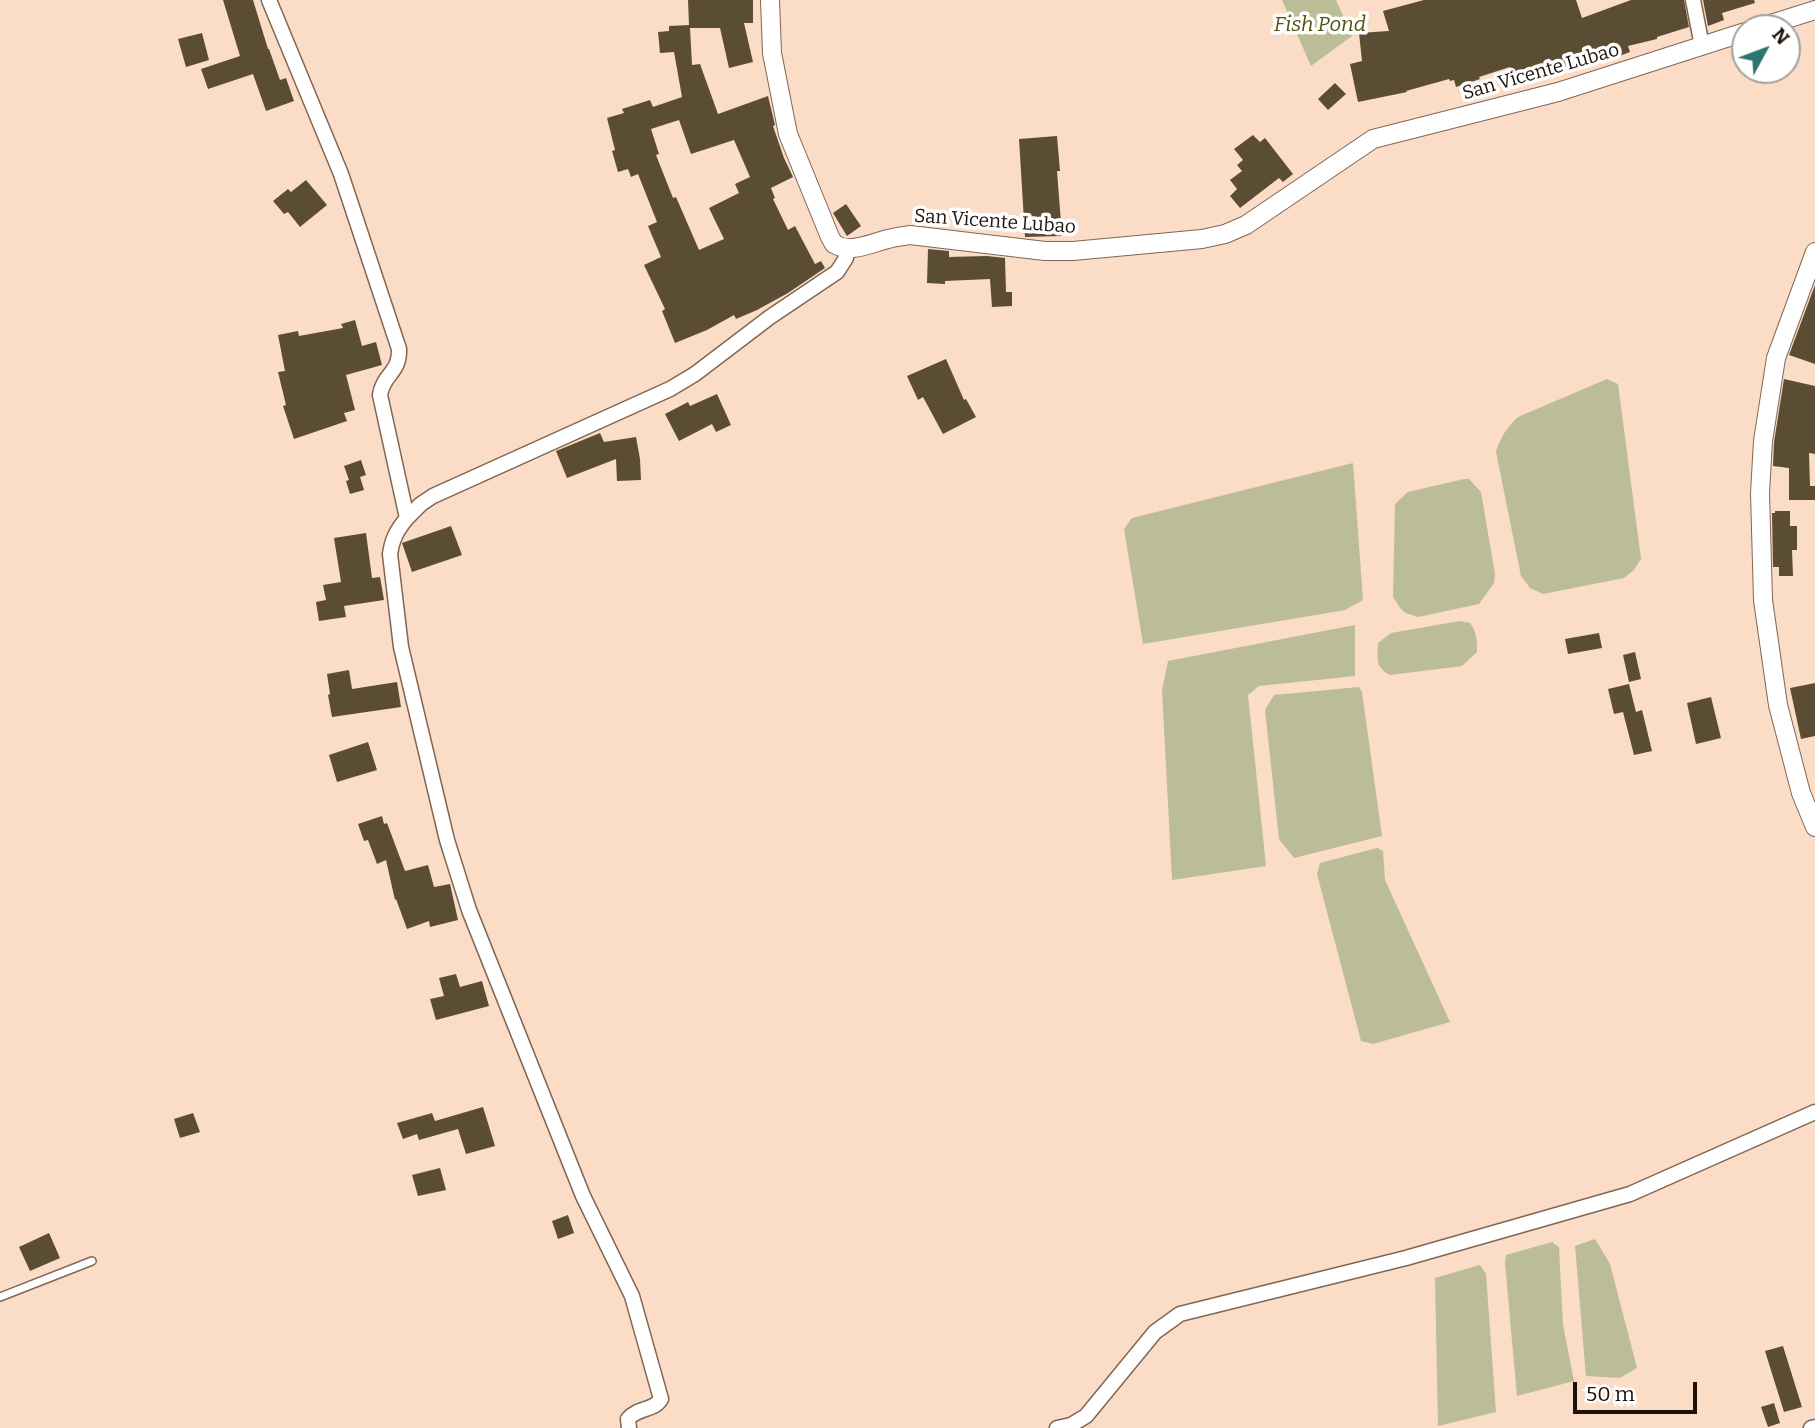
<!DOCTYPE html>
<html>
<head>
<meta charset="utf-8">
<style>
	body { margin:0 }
	#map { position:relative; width:1815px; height:1428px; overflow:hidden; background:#fadcc7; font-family:Bitter,serif }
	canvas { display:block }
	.north { position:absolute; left:1731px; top:14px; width:70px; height:70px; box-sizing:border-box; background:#fff; border:2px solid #a4a09d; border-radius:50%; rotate:49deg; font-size:19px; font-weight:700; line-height:28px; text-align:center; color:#1c120a }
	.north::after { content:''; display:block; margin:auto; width:24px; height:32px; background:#2c7570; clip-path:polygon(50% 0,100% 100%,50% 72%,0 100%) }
	.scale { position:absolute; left:1573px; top:1382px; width:124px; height:32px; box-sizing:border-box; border:4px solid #1c120a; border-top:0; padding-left:9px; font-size:21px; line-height:24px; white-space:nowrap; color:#1c120a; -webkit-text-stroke:5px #fff; paint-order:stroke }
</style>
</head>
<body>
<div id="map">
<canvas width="1815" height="1428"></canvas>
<div class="north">N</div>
<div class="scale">50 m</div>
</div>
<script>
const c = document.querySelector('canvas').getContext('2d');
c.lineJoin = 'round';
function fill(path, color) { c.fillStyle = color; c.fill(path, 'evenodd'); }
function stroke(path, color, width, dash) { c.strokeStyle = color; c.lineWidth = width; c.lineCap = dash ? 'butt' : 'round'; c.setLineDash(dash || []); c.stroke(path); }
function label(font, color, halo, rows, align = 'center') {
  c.font = font + ' Bitter,serif'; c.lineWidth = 7; c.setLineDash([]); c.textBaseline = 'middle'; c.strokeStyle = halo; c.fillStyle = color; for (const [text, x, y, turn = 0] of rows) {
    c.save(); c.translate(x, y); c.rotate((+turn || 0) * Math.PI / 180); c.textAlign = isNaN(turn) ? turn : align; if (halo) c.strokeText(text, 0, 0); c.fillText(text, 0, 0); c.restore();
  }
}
const water = new Path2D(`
	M1282 0H1336L1352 36 1311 66Z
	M1607 379 1618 384 1641 559 1634 570 1624 578 1543 594 1530 588 1521 576 1496 452C1500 438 1507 427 1518 417Z
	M1353 463 1363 600 1345 610 1143 644 1124 529 1132 518Z
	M1464 479H1469L1481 492 1495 574 1494 583 1479 604 1418 617 1406 613 1400 608 1393 597 1395 504 1408 492Z
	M1460 621 1470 623C1477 632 1477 641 1477 652L1462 666 1390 675C1374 666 1378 659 1378 643L1391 633Z
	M1355 625V676L1259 686 1248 695 1266 866 1172 880 1162 690 1168 661Z
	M1359 687 1362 692 1382 836 1294 858 1279 839 1265 710 1274 695Z
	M1377 848 1383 851 1385 880 1450 1022 1373 1044 1361 1041 1317 874 1320 863Z
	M1595 1239 1610 1264 1637 1368 1620 1378 1586 1376 1575 1246Z
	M1552 1242 1559 1247 1563 1325 1574 1381 1517 1396 1505 1263 1506 1255Z
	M1480 1265 1486 1274 1496 1412 1438 1426 1435 1278Z`);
const building = new Path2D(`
	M223 0H253L268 49H269L280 80 286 78 294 101 266 111 253 74 208 89 201 69 240 56Z
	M688 0H753V23H744L753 62 729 68 720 28H690L692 65 700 64 718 114 768 96 775 125 773 126 784 158 793 177 771 188 775 198 773 199 788 230 795 226 815 264 821 261 825 268 788 293 757 310 736 319 734 315 707 330 675 343 662 311 665 309 644 265 661 257 648 226 657 222 638 174 631 177 628 169 618 172 612 151 615 150 607 118 624 113 622 109 650 100 653 107 682 97 674 52 660 53 658 32 669 31V26L689 25ZM679 120 691 154 734 140 750 177 735 184 739 193 709 208 724 239 699 250 676 197 673 198 656 155 659 154 651 129Z
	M1424 0H1576L1582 18 1631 0H1684L1689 27 1657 37V39L1628 46 1630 52 1606 61 1605 59 1550 75 1547 66 1524 74 1522 70 1512 73 1510 67 1479 77 1480 79 1456 87 1454 80 1450 81 1449 79 1406 91 1407 92 1358 102 1350 64 1362 61 1359 33 1389 31 1383 11Z
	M1703 0H1754L1755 3 1722 13 1724 20 1708 26Z
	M202 33 209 60 186 67 178 39Z
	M1335 83 1346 94 1328 110 1318 99Z
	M1253 135 1260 142 1265 138 1293 174 1283 182 1279 178 1240 208 1230 196 1237 189 1230 180 1242 171 1237 165 1243 160 1234 149Z
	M1057 136 1060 171H1057L1062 236 1025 237 1019 139Z
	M306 180 327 205 300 227 288 212 284 214 273 201 288 189 291 192Z
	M846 204 861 226 847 236 833 213Z
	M928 249 949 251V257L987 256 1005 258 1006 292H1012V306L992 307 990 279 945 281V284L927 283Z
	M1815 285V364L1789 355Z
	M355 320 362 346 376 342 382 365 346 375 355 410 344 413 347 421 294 439 283 406 286 405 278 372 285 371 278 335 298 331 299 336 343 328 341 324Z
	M946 359 964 400 966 399 976 417 943 434 923 397 918 400 907 376Z
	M1784 379 1815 386V454L1809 453 1810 486H1815V500H1789V468L1773 466 1774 442Z
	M717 394 731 425 716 432 712 424 679 441 665 414 688 402 690 406Z
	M600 433 604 442 636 437 640 459 641 480 617 481 616 459 567 478 556 451Z
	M361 460 366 475 351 480 360 477 364 490 350 494 346 481 349 480 344 466Z
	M1775 511H1790V526H1797V550H1792L1793 576H1779V567H1773L1772 513H1775Z
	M451 526 462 555 412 572 402 543Z
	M366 533 372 578 380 577 384 600 344 606 346 617 319 621 316 602 326 600 323 585 341 582 334 538Z
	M1599 633 1602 648 1568 654 1565 639Z
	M1635 652 1641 679 1629 682 1623 655Z
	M349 670 352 689 397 682 401 707 332 717 328 695 330 694 327 674Z
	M1815 683V736L1801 739 1790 688Z
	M1629 684 1636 712 1642 710 1652 751 1634 755 1623 712 1614 714 1608 689Z
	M1711 697 1721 738 1696 744 1687 703Z
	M368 742 377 770 337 782 329 755Z
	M382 816 384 824 387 823 405 871 428 865 434 887 450 884 458 920 430 927 429 921 407 929 396 899 395 900 386 860 377 864 368 840 364 841 358 824Z
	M456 974 460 987 482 981 489 1006 436 1020 430 999 444 996 439 978Z
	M483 1107 495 1146 466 1154 458 1129 419 1140 417 1134 403 1139 397 1123 432 1113 435 1121Z
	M193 1113 200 1132 180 1138 174 1119Z
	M440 1168 446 1190 418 1196 412 1175Z
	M568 1215 574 1233 558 1239 552 1221Z
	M49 1233 60 1258 30 1271 19 1247Z
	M1783 1346 1802 1407 1784 1412 1765 1351Z
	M1774 1403 1780 1423 1768 1427 1761 1407Z`);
const service = new Path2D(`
	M0 1297 92 1261`);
const minor = new Path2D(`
	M269 0 341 174 399 349C400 373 383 374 380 395L407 518C397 530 392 539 390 554L401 647 447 840 469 910 583 1196 632 1296 661 1399C654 1411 638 1407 628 1419L629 1428
	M1693 0 1702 46
	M407 518 421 504 433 496 670 389 695 374 770 317 837 272 846 258 847 248
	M1057 1428 1071 1425 1086 1416 1155 1332 1180 1314 1406 1258 1630 1194 1815 1112
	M1811 1428 1815 1427`);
const tertiary = new Path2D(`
	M770 0 772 53 788 134 830 237 834 244C851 254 871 243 888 239 895 237 903 236 910 235L1045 251H1073L1202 239 1225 234 1246 225 1373 139 1558 92 1745 32
	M1758 28 1815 10
	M1815 252 1776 358 1763 441 1760 493 1763 600 1778 705 1801 793 1815 827`);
const streetNames = [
	["San Vicente Lubao",1541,72,-16],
	["San Vicente Lubao",995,222,4]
];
const waterNames = [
	["Fish Pond",1320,25]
];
fill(water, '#bbbd97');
fill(building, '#5a4d33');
stroke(service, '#806654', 10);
stroke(minor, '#806654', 17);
stroke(tertiary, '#806654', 20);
stroke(service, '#fff', 7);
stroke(minor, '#fff', 14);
stroke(tertiary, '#fff', 18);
label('19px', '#1c120a', '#fff', streetNames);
label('italic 21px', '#525314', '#fff', waterNames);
</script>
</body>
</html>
